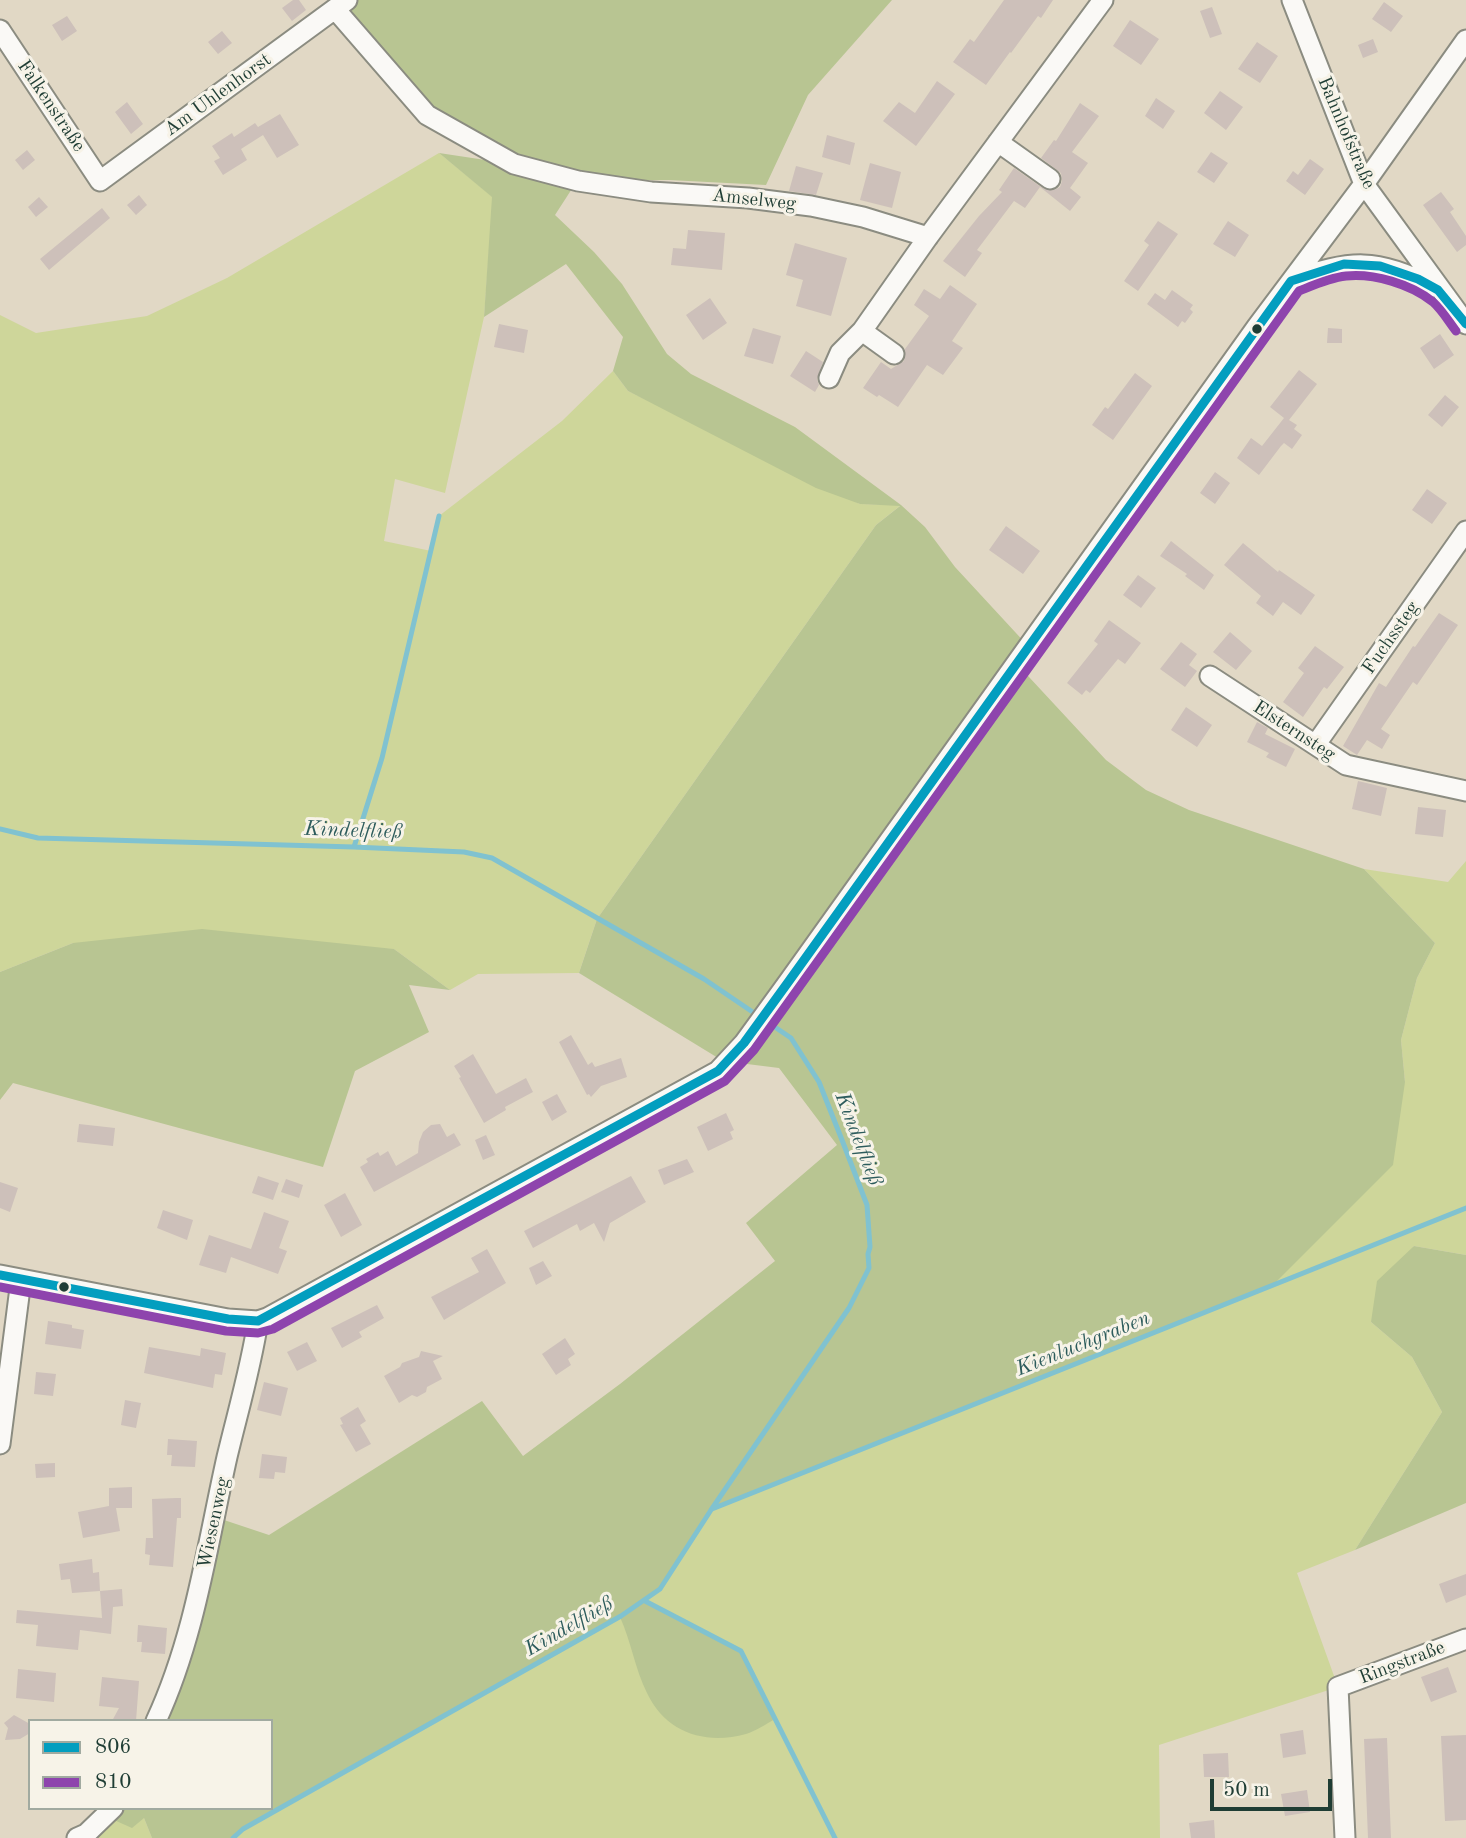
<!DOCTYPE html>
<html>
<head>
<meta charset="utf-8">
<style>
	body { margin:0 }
	#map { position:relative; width:1466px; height:1838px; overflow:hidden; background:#e1d8c5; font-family:"Old Standard TT",serif }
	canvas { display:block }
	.legend { position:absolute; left:28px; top:1719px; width:245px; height:91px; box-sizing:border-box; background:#f7f3e8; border:2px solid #a1aaa0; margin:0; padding:9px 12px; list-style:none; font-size:21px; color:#1f3d34 }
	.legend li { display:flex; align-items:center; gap:14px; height:35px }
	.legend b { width:35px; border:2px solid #a1aaa0 }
	.scale { position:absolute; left:1210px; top:1779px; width:122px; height:32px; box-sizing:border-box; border:4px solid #1f3d34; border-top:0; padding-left:9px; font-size:21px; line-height:24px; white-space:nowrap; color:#1f3d34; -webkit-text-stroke:5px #f7f3e8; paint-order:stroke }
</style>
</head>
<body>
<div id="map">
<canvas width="1466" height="1838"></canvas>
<ul class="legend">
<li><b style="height:9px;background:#039ebf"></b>806</li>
<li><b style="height:9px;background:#8e44ad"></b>810</li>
</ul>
<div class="scale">50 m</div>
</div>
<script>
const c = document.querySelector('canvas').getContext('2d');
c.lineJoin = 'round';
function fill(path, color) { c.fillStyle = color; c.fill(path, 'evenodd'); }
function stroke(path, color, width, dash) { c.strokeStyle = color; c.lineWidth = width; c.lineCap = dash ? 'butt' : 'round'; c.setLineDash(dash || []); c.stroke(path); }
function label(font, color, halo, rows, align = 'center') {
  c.font = font + ' "Old Standard TT",serif'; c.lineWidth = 6; c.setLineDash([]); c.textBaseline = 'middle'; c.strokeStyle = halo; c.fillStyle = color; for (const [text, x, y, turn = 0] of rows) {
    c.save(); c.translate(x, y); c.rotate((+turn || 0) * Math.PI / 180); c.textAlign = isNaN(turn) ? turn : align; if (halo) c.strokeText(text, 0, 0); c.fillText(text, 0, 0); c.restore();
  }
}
const green = new Path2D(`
	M439 153 493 197 484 317 445 493 395 479 384 541 431 551 439 516 562 421 613 371 628 391 860 504 901 505 876 525 597 919 579 973 478 974 450 990 394 949 73 943 0 972V315L36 333 147 316 227 278Z
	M1466 861V1255L1414 1246 1371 1322 1412 1357 1442 1412 1355 1550 1297 1573 1338 1687 1159 1745 1160 1838H233L243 1829 660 1589 711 1510 1275 1283 1405 1082 1401 1040 1417 978 1435 943 1364 869 1448 882Z
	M144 1818 152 1838H91L114 1820Z`);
const forest = new Path2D(`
	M347 0H892L808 95 766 185 669 180 577 181 555 215 594 252 622 284 667 354 691 374 795 427 901 505 925 527 955 567 1028 646 1016 663 1106 760 1146 790 1189 810 1364 869 1435 943 1417 978 1401 1040 1405 1082 1393 1165 1275 1283 711 1510 660 1589 646 1601 741 1651 775 1719C766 1724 756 1731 746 1734 705 1745 666 1733 647 1693 635 1669 631 1641 620 1617L243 1829 233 1838H152L144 1818 132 1828 114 1820 120 1808H271V1721H160L221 1519 269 1535 482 1401 523 1456 620 1384 775 1261 746 1223 837 1145 779 1068 723 1061 579 973 597 919 876 525 900 506 860 504 816 488 628 391 613 371 623 337 566 264 484 317 492 197 439 153 512 164 427 115 335 9Z
	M202 929 394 949 450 990 409 985 429 1032 355 1071 323 1167 13 1083 0 1100V972L73 943Z
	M1414 1246 1466 1255V1503L1355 1550 1442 1412 1412 1357 1371 1322 1377 1281Z`);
const stream = new Path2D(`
	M0 829 38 838 354 847 464 852 492 858 704 979 791 1038 819 1082 842 1140 867 1205 870 1247 868 1254 869 1268 849 1308 711 1510 660 1589 621 1616 243 1829 233 1838
	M354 847 382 758 439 516
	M712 1509 1466 1208
	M645 1601 741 1651 835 1838`);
const building = new Path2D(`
	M293 0H299L306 10 292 21 282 8Z
	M1004 0H1053L1041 18 1038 16 1011 53 1010 52 986 85 953 62 970 39 974 42Z
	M1384 2 1403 16 1391 32 1372 19Z
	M1212 7 1222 34 1210 38 1200 11Z
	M67 16 77 31 62 41 52 25Z
	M1130 20 1159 39 1141 65 1113 46Z
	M222 31 232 43 218 54 208 42Z
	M1373 39 1378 52 1363 58 1358 45Z
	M1257 42 1278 56 1260 83 1238 69Z
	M937 81 955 94 916 146 883 121 899 102 915 113Z
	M1220 91 1243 107 1226 130 1204 113Z
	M1156 98 1175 111 1163 129 1145 116Z
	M127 102 143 124 131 134 115 112Z
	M1080 103 1099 116 1072 152 1088 163 1070 188 1081 197 1070 211 1040 187 1025 208 1014 201 977 250 982 253 965 277 943 261 979 216 1002 192 999 190 1014 168 1044 189 1054 190 1060 187 1062 181 1061 173 1041 158 1054 140 1056 141Z
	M280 114 299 145 277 158 263 135 241 149 247 160 223 175 214 161 220 158 212 146 232 133 234 137 255 123 258 127Z
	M827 135 855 143 850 165 822 157Z
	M27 150 35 160 23 170 15 160Z
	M1211 152 1228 163 1214 183 1197 172Z
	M1310 159 1324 169 1305 195 1286 181 1293 171 1298 175Z
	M870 163 901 172 892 208 860 200Z
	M796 166 823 173 816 195 789 191Z
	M1441 192 1454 209 1450 212 1466 236V245L1457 252 1423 205Z
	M139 195 147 205 136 215 127 205Z
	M39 197 48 207 36 217 28 207Z
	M102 208 110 218 49 270 40 259Z
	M1158 221 1178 234 1138 291 1124 281 1149 245 1144 241Z
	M1228 221 1249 235 1235 257 1213 244Z
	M688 230 725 233 722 270 671 265 673 248 686 249Z
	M795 243 847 258 831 316 796 306 803 280 786 275Z
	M950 285 977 304 952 341 963 348 943 375 927 365 898 407 879 395 877 397 863 388 881 362 891 369 904 361 905 349 929 316 914 305 924 289 940 299Z
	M1172 290 1193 305 1190 309 1193 312 1185 323 1182 321 1178 327 1147 304 1155 293 1165 300Z
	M710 298 727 323 703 340 686 315Z
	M499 324 528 330 524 353 494 347Z
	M753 328 781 336 773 364 744 356Z
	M1328 328 1342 329V343H1327Z
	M1440 334 1454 355 1434 369 1420 348Z
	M806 351 823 362 817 379 819 385 815 392 790 376Z
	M1299 370 1317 384 1289 420 1297 425 1294 429 1302 435 1292 449 1284 443 1281 446 1259 475 1237 458 1251 438 1262 446 1284 418 1270 407Z
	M1135 373 1152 386 1113 440 1092 425 1105 407 1108 409Z
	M1445 395 1459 407 1442 427 1428 415Z
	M1215 472 1230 483 1215 504 1200 493Z
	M1427 489 1447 503 1432 524 1412 510Z
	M1006 526 1040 551 1023 574 989 550Z
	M1171 541 1214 575 1204 590 1185 576 1187 574 1160 556Z
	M1243 543 1278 572 1279 570 1315 595 1301 615 1283 602 1273 616 1256 603 1261 596 1224 565Z
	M1138 575 1156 588 1141 608 1123 595Z
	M1439 613 1458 625 1417 685 1413 682 1381 729 1390 735 1382 749 1367 740 1357 755 1343 746 1379 683 1386 687 1413 646 1415 647Z
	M1109 620 1141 643 1125 664 1118 659 1090 693 1086 690 1082 695 1067 683 1098 644 1094 641Z
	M1230 632 1252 651 1236 670 1213 652Z
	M1181 642 1197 654 1189 665 1197 671 1185 687 1160 669Z
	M1315 646 1344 667 1327 689 1324 687 1303 717 1283 702 1304 673 1298 668Z
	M1186 707 1212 725 1197 747 1171 730Z
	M1257 722 1268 728 1265 734 1295 749 1286 767 1266 757 1269 753 1247 742Z
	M1358 781 1387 788 1381 816 1352 809Z
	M1418 807 1446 810 1443 837 1415 834Z
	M571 1035 588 1065 592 1062 595 1067 621 1058 627 1077 601 1086 591 1097 589 1094 587 1095 559 1042Z
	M473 1054 496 1094 526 1078 533 1092 505 1107 506 1110 484 1123 459 1078 461 1077 454 1066Z
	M557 1094 567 1112 552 1121 542 1102Z
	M726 1113 734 1130 730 1132 733 1139 708 1151 697 1127Z
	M79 1124 115 1128 113 1146 77 1142Z
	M440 1124 447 1137 454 1133 461 1145 374 1192 360 1167 368 1162 366 1159 378 1152 380 1156 388 1151 396 1166 418 1153 419 1142 423 1132 431 1125Z
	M486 1135 495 1155 483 1160 475 1140Z
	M687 1159 694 1172 664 1185 658 1170Z
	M258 1176 279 1183 273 1200 252 1193Z
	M631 1176 646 1202 610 1223 604 1242 594 1223 580 1231 577 1224 533 1248 524 1231Z
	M286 1179 303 1185 299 1198 281 1192Z
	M0 1182 18 1188 10 1212 0 1208Z
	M345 1193 362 1225 341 1237 324 1205Z
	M163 1210 193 1220 187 1240 157 1228Z
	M264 1212 289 1221 279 1248 287 1251 278 1274 231 1257 226 1273 199 1265 209 1235 251 1249Z
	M487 1249 506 1283 444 1320 431 1297 479 1272 471 1258Z
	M543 1261 552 1276 536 1285 529 1268Z
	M377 1305 384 1318 359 1332 362 1337 342 1348 331 1328Z
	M48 1321 72 1325V1328L84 1330 81 1349 45 1344Z
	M565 1338 575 1354 568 1359 571 1365 556 1375 542 1354Z
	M307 1342 317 1361 297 1371 287 1352Z
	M149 1347 200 1356 201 1348 226 1353 222 1375 215 1374 213 1388 144 1373Z
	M421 1351 443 1356 433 1361 442 1379 427 1387 426 1392 417 1397 412 1395 399 1403 384 1376 400 1367 402 1363 419 1357Z
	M36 1372 56 1374 53 1396 34 1394Z
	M264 1382 288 1388 281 1416 257 1410Z
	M125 1400 141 1403 136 1428 121 1425Z
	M358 1407 366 1421 360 1425 371 1444 356 1452 340 1425 343 1424 340 1418Z
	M168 1439 197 1441 195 1467 171 1466 172 1455H167Z
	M262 1454 287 1457 285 1473 275 1472 274 1479 259 1478Z
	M55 1463V1477L36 1478 35 1464Z
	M132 1487V1508H116L120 1531 83 1538 78 1512 109 1506V1488Z
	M176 1498H181V1518H177L173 1567 149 1565 150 1555 145 1554 146 1538H153L152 1499Z
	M92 1559 93 1573 99 1572 100 1591 72 1593 70 1579 61 1580 59 1564Z
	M1466 1574V1595L1446 1603 1439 1584Z
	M122 1589 123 1606 113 1607 111 1634 80 1630 78 1650 36 1646 38 1625 16 1623 17 1610 102 1618 100 1591Z
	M138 1625 167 1628 165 1654 141 1652 142 1642H137Z
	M1448 1667 1457 1692 1431 1702 1421 1677Z
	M18 1669 56 1673 54 1702 16 1698Z
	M102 1677 139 1681 136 1721H112L119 1708 99 1706Z
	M14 1715 30 1724V1733L20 1739 5 1740 8 1728 4 1723Z
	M1303 1730 1306 1754 1283 1758 1280 1734Z
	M1466 1735V1820L1445 1821 1441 1736Z
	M1387 1738 1391 1838H1368L1364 1739Z
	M1228 1753 1229 1777H1204L1203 1754Z
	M1307 1790 1310 1812 1285 1816 1281 1794Z
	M1214 1820 1215 1838H1191L1189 1823Z`);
const minor = new Path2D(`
	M1292 0 1364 184 1466 324
	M335 9 427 115 514 164 578 181 651 192 748 198 811 206 863 217 928 237
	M0 30 100 181 347 0
	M998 142 1050 179
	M1292 281C1348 259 1379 258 1433 287
	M862 331 894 354
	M829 378 840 353 862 331 928 237 1103 0
	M1210 676 1346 765 1466 791
	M1316 744 1466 531
	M0 1275 228 1319 258 1321 267 1318 718 1071 744 1043 789 981 1256 328 1364 184 1466 40
	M0 1444 21 1280
	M156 1721C195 1637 207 1546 227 1457 238 1411 251 1367 258 1321
	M77 1838 86 1834 113 1808
	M1345 1838 1338 1687 1466 1639`);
const bus1 = new Path2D(`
	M0 1275 228 1319 258 1321 718 1071 744 1043 789 981 1291 281 1344 264 1380 266 1418 279 1438 290 1466 324`);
const bus2 = new Path2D(`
	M0 1287 226 1331 258 1333 273 1329 725 1081 754 1050 1299 291C1314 285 1329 278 1346 276 1373 273 1411 284 1433 302 1442 310 1449 322 1456 331`);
const markers = [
	[1257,329,6,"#1f3d34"],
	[64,1287,6,"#1f3d34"]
];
const streetNames = [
	["Am Uhlenhorst",218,95,-36],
	["Falkenstraße",51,106,56],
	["Bahnhofstraße",1346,133,67],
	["Amselweg",754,200,6],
	["Fuchssteg",1391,638,-55],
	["Elsternsteg",1294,731,33],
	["Wiesenweg",214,1523,-78],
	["Ringstraße",1402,1663,-21]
];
const waterNames = [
	["Kindelfließ",353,831,2],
	["Kindelfließ",858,1139,69],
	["Kienluchgraben",1083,1344,-22],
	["Kindelfließ",569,1627,-30]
];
fill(green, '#ced69a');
fill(forest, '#b8c592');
stroke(stream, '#80c2d0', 5);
fill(building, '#cdc0ba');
stroke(minor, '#8b8c81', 23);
stroke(minor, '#faf9f6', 19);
stroke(bus1, '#039ebf', 9);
stroke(bus2, '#8e44ad', 9);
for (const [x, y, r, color] of markers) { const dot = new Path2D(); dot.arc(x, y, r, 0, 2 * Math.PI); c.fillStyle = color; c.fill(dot); stroke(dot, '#f7f3e8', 2.5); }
label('19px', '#1f3d34', '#f7f3e8', streetNames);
label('italic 21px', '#2d5c5c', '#f7f3e8', waterNames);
</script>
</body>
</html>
